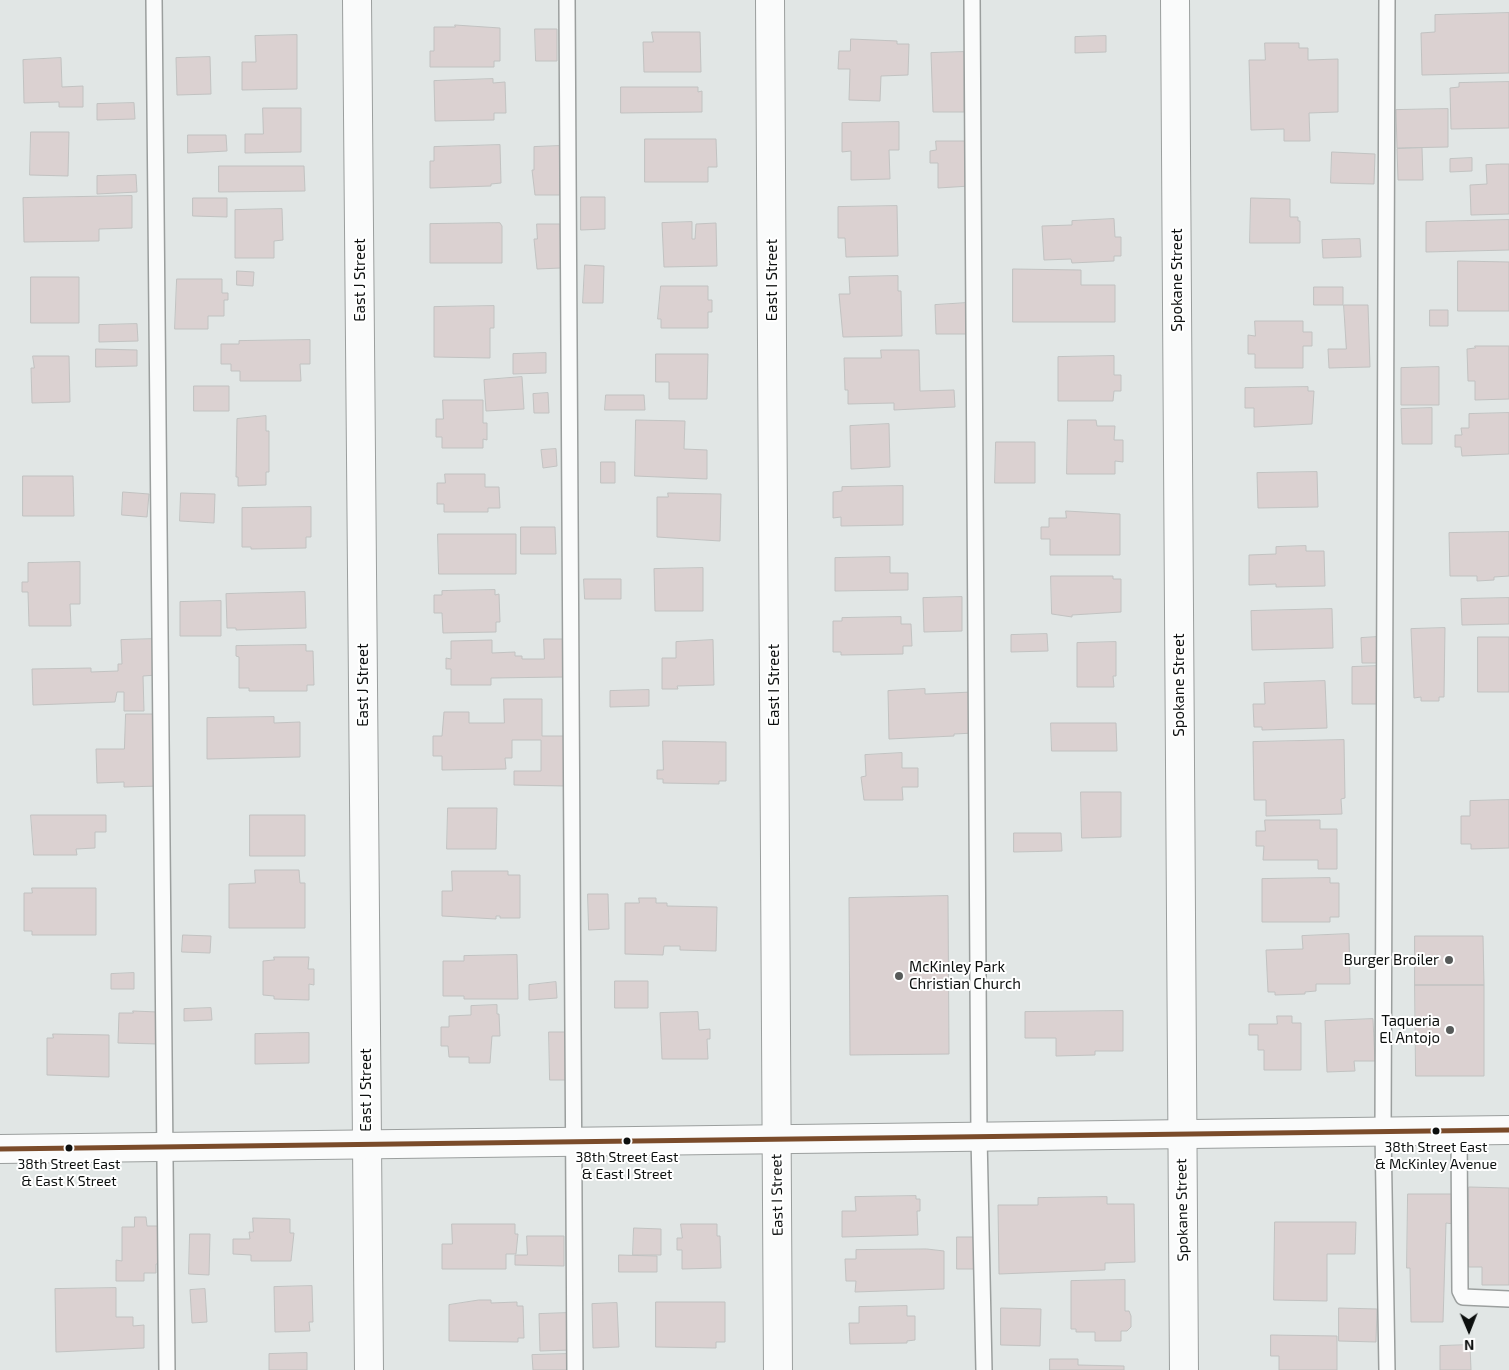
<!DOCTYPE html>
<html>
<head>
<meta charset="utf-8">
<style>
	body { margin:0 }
	#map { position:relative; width:1509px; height:1370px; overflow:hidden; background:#e1e6e5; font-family:"Exo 2",sans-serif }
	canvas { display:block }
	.north { position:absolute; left:1444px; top:1305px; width:50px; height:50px; -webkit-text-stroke:4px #fff; paint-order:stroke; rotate:179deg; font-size:14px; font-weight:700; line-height:20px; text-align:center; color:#0c0f0e }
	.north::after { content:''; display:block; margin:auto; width:18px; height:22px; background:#0c0f0e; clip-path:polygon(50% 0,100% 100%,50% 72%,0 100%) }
</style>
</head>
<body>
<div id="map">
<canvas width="1509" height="1370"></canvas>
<div class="north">N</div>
</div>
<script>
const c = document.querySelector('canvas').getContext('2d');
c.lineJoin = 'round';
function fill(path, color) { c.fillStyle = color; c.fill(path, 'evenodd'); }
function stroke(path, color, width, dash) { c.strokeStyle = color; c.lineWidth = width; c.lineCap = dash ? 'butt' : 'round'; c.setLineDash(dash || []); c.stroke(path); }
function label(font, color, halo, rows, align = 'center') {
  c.font = font + ' "Exo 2",sans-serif'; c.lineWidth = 4; c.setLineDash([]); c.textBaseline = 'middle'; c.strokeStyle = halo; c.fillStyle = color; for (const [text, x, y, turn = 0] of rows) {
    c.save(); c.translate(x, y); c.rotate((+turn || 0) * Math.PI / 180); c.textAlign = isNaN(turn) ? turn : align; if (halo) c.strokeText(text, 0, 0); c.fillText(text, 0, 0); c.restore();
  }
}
const building = new Path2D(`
	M1509 13V73L1422 75 1421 33 1435 32V15Z
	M455 25 500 28V61H494V67H430V51H434V27H455Z
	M535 29H557V61H536Z
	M652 32H700L701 72H644L643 42H653Z
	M297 35V89L242 90V62H256L255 36Z
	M1106 36V52L1075 53V37Z
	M851 39 897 41V44H909L908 75 881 76 880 101 849 100 850 69H838L839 51H850Z
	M1265 43H1299V48H1308V60L1338 59V112L1309 113 1310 141H1284V129L1251 130 1249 60H1265Z
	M964 52V112H933L931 53Z
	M210 57 211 94 177 95 176 58Z
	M61 58 62 87 83 86V107H59V102L24 103 23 60Z
	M493 79V83L505 82 506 113H494V120L435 121 434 81Z
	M1509 82V128L1451 129 1450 88 1459 87V83Z
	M621 87H698V92L702 91V112L621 113Z
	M134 103 135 119 97 120V104Z
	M263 108H301V152L245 153V134H263Z
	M1448 109V147L1397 148 1396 110Z
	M899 122V150H889L890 179 851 180V151L842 152V123Z
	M31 132H69L68 176 30 175Z
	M188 135H226L227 151 188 153Z
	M645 139H716L717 167H708V182H645Z
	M936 141H969L970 186 938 188V163H930V151L936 150Z
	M500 145 501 183 491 184V186L430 188V161H434V147Z
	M560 146V195H535L532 170H534V147Z
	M1422 148 1423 180H1398L1397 149Z
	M1332 152 1375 154 1374 184 1331 183Z
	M1472 158V171L1450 172V159Z
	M1500 164H1509V214L1471 215 1470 185 1487 184 1486 165Z
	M219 166H304L305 191 219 192Z
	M136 175 137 192 97 194V176Z
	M132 196V228L99 229V241L24 242 23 198Z
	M581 197H605V229L581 230Z
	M193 198H227V217L193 216Z
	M1251 198 1290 199V217H1298V221H1300V243H1250Z
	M897 206 898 256 846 257 845 238H838V207Z
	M282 209 283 240 274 241V258H235V210Z
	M1114 219 1115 237H1121V256H1114V261L1072 263 1071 259 1044 260 1042 226 1072 225V221Z
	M1509 220V250L1426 252V222Z
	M692 222V239H695L696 224 716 223 717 266 664 267 662 223Z
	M500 223 502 226V263H430V224Z
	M537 224H560L561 268 537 269 534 239H537Z
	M1360 239 1361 257 1323 258 1322 240Z
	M1458 261 1509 262V311H1458Z
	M585 265 604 266 603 303H583Z
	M1013 269 1081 270V285H1115V322H1013Z
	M237 271 254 272 253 286 237 285Z
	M898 276V291H901L902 336 843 337 839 294H850L849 277Z
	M31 277H79V323H31Z
	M177 279H222V293H228V300H224V316H208V329H175Z
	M661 286H708V300H712V312H708V328H661V319H658Z
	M1314 287H1343V305H1314Z
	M967 303 968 334H936L935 305Z
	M1344 305H1368L1370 367 1329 368 1328 349H1346Z
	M494 306V328H490V358L434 357V307Z
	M1430 310H1448V326H1430Z
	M1255 321H1303V332H1312V346H1303V368H1255V354H1248V335L1255 336Z
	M137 324 138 341 99 342V325Z
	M310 340V364H300L301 381H240V371H231V364H221V344H239V341Z
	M1475 346H1509V399L1475 400V381H1468L1467 349 1475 348Z
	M96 349 137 350V366L96 367Z
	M881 350H919L920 391 954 390 955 407 894 410V403L848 404V390H845L844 358H881Z
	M546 353V373L513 374V354Z
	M656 354H708L707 399H669V382H656Z
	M33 356H69L70 402 32 403 31 368H34Z
	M1114 356V375H1121V391H1114L1113 401H1058V357Z
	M1439 367V405H1401V368Z
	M522 377 524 409 486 411 484 380Z
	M194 386H229V411H194Z
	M1308 387V391H1314L1312 424 1254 427V408H1245V388Z
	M548 393 549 413H534L533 394Z
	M606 395H644L645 410H605Z
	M443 400H483V423H487V440L483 439V448H442V437H436V419H443Z
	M1432 408V444H1402L1401 409Z
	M1509 413V454L1462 456 1461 447H1455V435H1462L1461 428H1469V414Z
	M266 416V431H269V472H266V485L238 486V477H236L237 419Z
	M636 420 685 421 684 449 707 450V479L635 476Z
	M1068 420H1096L1097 426H1115L1114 440H1123V462L1115 461V474H1067Z
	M889 424 890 467 851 469 850 426Z
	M996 442H1035V483H995Z
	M556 449 557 466 543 468 541 450Z
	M601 462H615V483H601Z
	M1317 472 1318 507 1258 508 1257 473Z
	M445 474H485V487H499L500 508H488V512H444V504H437V483H445Z
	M23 476H73L74 516H23Z
	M903 486V525L841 526V517L833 518V492L842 491V487Z
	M123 492 149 494 147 517 122 515Z
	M181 493 215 494 214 523 180 521Z
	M668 493 721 494 720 541 657 537V497H668Z
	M311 507V537H306V548L251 549V547H242V508Z
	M1066 511 1120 514V555H1050V539H1041V527H1049V518H1066Z
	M521 527H555L556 554H521Z
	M1509 532V576L1494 577V580L1477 581V576H1450L1449 533Z
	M438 534H516V574H439Z
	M1306 546V551H1324L1325 586 1276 587V584L1249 585V555L1276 554V547Z
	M890 557V573H908V590L835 591V558Z
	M80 562V604H70L71 626H29L28 592H22V582H28V563Z
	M703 568V611H655L654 569Z
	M1051 576H1113V579H1121V612L1072 615V617L1052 614Z
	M584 579H621V599H585Z
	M495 590V595L499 594 500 622H496V632L443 633 442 613H434V595H442V591Z
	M305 592 306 628 236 630V628H227L226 594Z
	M962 597V631L924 632 923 598Z
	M1509 598V624L1462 625 1461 599Z
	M221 601V636H180V602Z
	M1332 609 1333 648 1252 650 1251 611Z
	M901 617V624H911L912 646H903V654L841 655V652H833V621H842V618Z
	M1445 628 1444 697H1439V701H1421V697L1414 698 1411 629Z
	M1047 634 1048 651 1011 652V635Z
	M1378 637 1380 663H1362L1361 638Z
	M1478 637H1509V692H1478Z
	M156 639 157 675 143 676 144 711H124V692H117L115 702 33 705 32 669 91 668V672L118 671V664H122L121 640Z
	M544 639H564L565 677 491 678V685H451V669H446V658L451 659V641L492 640V653L515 652V656H522V659H544Z
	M713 640 714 685 677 686 678 689H662V658H676V642Z
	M1116 642V676H1113L1114 687H1077V643Z
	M306 645V651H313L314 685H307V691H249V688H239V657L236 656V646Z
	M1380 666V704H1352V667Z
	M1325 681 1327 728 1262 730V727H1254L1253 704H1265L1264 683Z
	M925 689V694L973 692 975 733 954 734V736L889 739 888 691Z
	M649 690V706L610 707V691Z
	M504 699H542V736H566L565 786 514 785V771H541V740H512V758H505L506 769 442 770V756H433V736H442L444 712H469V723H504Z
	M126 714H156L160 786 124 787V782L97 783 96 749H124Z
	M274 717V723L300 722V757L207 759V718Z
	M1051 723H1116L1117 751H1052Z
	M1344 740 1345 798 1341 799 1342 814 1266 816V800H1254L1253 742Z
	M663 741 726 742V781H719V784L663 783V779H657V770H663Z
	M902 753V768H918V787H902L903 800H864L861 777 866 776 865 755Z
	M1081 792H1121V837L1082 838Z
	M1509 800V848L1471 849V844H1461V816H1470V801Z
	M448 808H497L496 849H447Z
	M31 815H106V832H95V848L76 849 77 855H34Z
	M250 815H305V856H250Z
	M1265 820H1320V829H1337V869H1318V860H1263L1264 846H1256V831H1265Z
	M1014 833H1061L1062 851 1014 852Z
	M255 870H299L300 883H305V928H229V884L255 883Z
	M452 871H508V875H520V918H500V916H496V919L442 916V891H452Z
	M1330 878V883H1339V917H1330V922H1262V879Z
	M32 888H96V935H32V931H24V893H32Z
	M588 894H608L609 929 589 930Z
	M948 896 949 1054 850 1055 849 898Z
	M639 898H656V903H667V906L717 907 716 951 680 950V946H664L663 955 625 954V903H639Z
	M1349 934 1350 984H1316V991L1305 992V994L1275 995V992H1268L1266 950 1303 949 1302 936Z
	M183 935 211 936 210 953 182 952Z
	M1415 936H1483L1484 985H1415Z
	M517 955 518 999H464V996H443V961H464V956Z
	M274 957H309L308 969H314V985L309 984V1000L274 999V996L263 995V961L274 960Z
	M134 973V989H111V974Z
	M615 981H648V1008H615Z
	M556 982 557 998 529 1000V985Z
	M1415 985H1484V1076H1416Z
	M497 1005V1014H499L500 1036H492L490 1063H469V1057H449L448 1046H441V1027H449V1016L471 1015V1006Z
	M211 1008 212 1020 184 1021V1009Z
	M133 1011 158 1012V1044L118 1043 119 1013H133Z
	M1123 1011V1051H1095V1055L1056 1056V1038H1025V1012Z
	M698 1012 699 1030 710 1029V1039H707L708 1059H662L660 1013Z
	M1277 1016H1292V1023H1301V1070H1264V1050H1258V1035H1249V1024H1277Z
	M1373 1019 1375 1061H1354L1355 1071 1327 1072 1325 1021Z
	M549 1032H569L570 1080H550Z
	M309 1033V1063L255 1064V1034Z
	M53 1034 109 1035V1077L47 1075V1038H53Z
	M1469 1187 1509 1188V1285H1482V1267H1469Z
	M1408 1194H1454V1224L1446 1223 1443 1322H1411L1410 1268H1407Z
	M916 1196V1199H920V1211H917L918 1235 842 1237V1211H856L855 1197Z
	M1107 1197V1204H1134L1135 1262 1105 1263V1270L999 1274 998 1205H1038V1198Z
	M135 1217H146L147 1226H159V1264H156V1273H144V1281H116V1260L122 1261V1227H134Z
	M253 1218 290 1219V1233H294L291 1261H251V1255L233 1254V1239H250L249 1232H253Z
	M1275 1222H1356L1355 1254H1327V1301L1274 1300Z
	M452 1224H515V1234H518L516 1254H506V1269H442V1244H452Z
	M681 1224H717V1236H720L721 1268 682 1269V1250H677V1238H682Z
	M634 1228 661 1229V1255H633Z
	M190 1234H210L209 1275 189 1274Z
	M527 1236H564V1266L515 1265V1255H527Z
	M957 1237H980V1269H957Z
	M927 1249 944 1251V1289L855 1292 856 1281H846L845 1259H856V1250Z
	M619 1255 657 1256V1272H619Z
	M1125 1280V1311H1129L1131 1316V1327L1127 1331H1121V1341H1095V1332H1076V1329H1071V1281Z
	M312 1286 313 1322H309L310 1331 275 1332 274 1287Z
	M116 1288V1317H133V1326L144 1325V1348L56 1352 55 1289Z
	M205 1289 207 1322 192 1323 190 1290Z
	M479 1300H491V1303L517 1302V1306H523L524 1338H518V1342L449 1341V1305Z
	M656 1302H725V1342H716V1348L656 1347Z
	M617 1303 619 1347 593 1348 592 1304Z
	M907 1306V1316H915V1340L907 1341V1343L850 1344 849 1323H859V1307Z
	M1001 1308 1041 1309 1040 1346 1001 1345Z
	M1339 1308 1377 1309 1376 1342 1339 1341Z
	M569 1313 571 1350 540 1351 539 1314Z
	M1271 1335 1337 1336V1370H1279V1356H1271Z
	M1470 1345 1471 1370H1440V1346Z
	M307 1353V1370H269V1354Z
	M569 1354 570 1370H533L532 1355Z
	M1050 1359H1078V1365L1124 1366V1370H1050Z`);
const lane = new Path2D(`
	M154 0 167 1370
	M567 0 575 1370
	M972 0 979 1136 984 1370
	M1387 0 1383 1131 1387 1370
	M1459 1130 1460 1291 1463 1297 1509 1299`);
const street = new Path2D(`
	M357 0 369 1370
	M770 0 778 1370
	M1175 0 1184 1370`);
const secondary = new Path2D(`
	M0 1149 1509 1130`);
const bus1 = new Path2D(`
	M0 1149 1509 1130`);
const markers = [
	[1449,960,5,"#575a59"],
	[899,976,5,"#575a59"],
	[1450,1030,5,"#575a59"],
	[1436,1131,4.5,"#0c0f0e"],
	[627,1141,4.5,"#0c0f0e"],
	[69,1148,4.5,"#0c0f0e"]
];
const busNames = [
	["38th Street East",1436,1147],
	["& McKinley Avenue",1436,1164],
	["38th Street East",627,1157],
	["& East I Street",627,1174],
	["38th Street East",69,1164],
	["& East K Street",69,1181]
];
const streetNames = [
	["East J Street",360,280,-90],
	["East I Street",772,280,-90],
	["Spokane Street",1177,280,-90],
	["East J Street",363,685,-90],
	["East I Street",774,685,-90],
	["Spokane Street",1179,685,-90],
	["East J Street",366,1090,-90],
	["East I Street",777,1195,-91],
	["Spokane Street",1182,1210,-91]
];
const poiNames = [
	["Burger Broiler",1439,960],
	["McKinley Park",909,967,"left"],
	["Christian Church",909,984,"left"],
	["Taqueria",1440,1021],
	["El Antojo",1440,1038]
];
fill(building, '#dbd1d1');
stroke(building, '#c1c2c1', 1);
stroke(lane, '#9b9f9e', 18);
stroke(street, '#9b9f9e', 30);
stroke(secondary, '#9b9f9e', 30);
stroke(lane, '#fafbfb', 15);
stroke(street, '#fafbfb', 28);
stroke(secondary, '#fafbfb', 28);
stroke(bus1, '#7a4b2a', 5);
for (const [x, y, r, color] of markers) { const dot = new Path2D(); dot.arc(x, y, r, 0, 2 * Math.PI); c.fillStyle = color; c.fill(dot); stroke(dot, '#fff', 2); }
label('14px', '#0c0f0e', '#fff', busNames);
label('15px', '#0c0f0e', '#fff', streetNames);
label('15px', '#0c0f0e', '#fff', poiNames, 'right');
</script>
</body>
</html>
